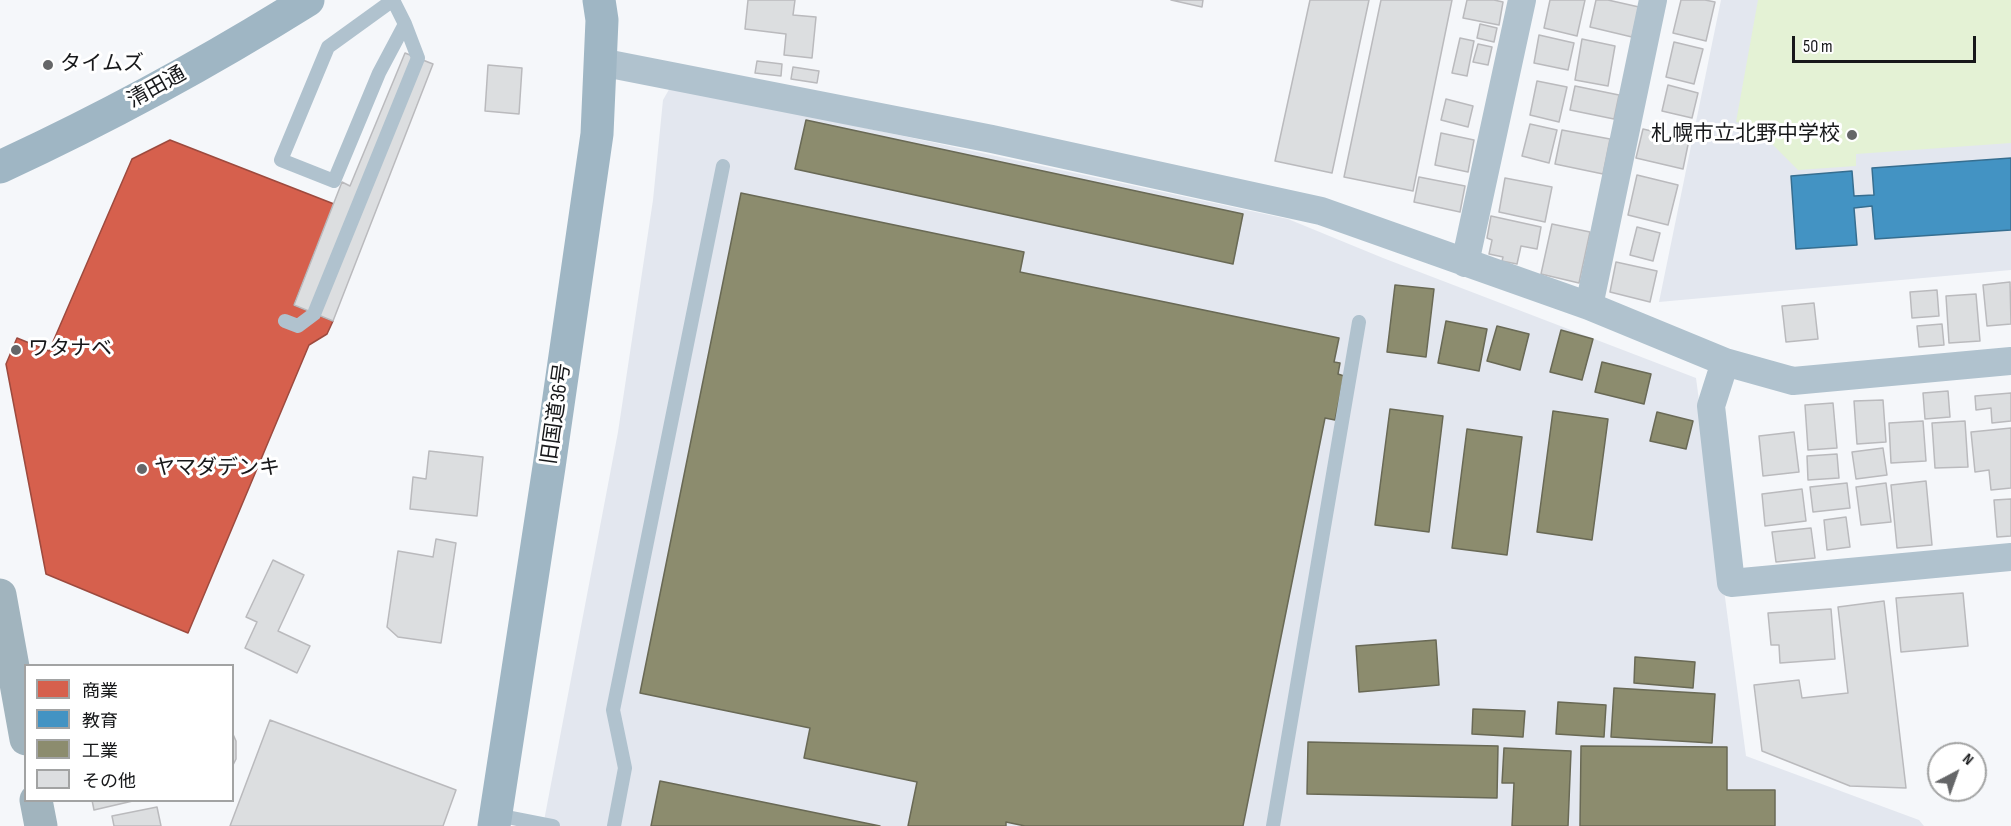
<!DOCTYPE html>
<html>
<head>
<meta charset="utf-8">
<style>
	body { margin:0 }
	#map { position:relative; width:2011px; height:826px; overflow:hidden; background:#f5f7fa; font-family:"Sofia Sans Condensed","Noto Sans JP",sans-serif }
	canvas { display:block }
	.legend { position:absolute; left:24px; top:664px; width:210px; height:138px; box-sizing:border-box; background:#fff; border:2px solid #a2a3a3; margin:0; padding:8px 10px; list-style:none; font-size:18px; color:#17181a }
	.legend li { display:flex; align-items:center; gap:12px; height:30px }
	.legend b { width:30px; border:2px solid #a2a3a3 }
	.north { position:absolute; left:1927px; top:742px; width:60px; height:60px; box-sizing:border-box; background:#fff; border:2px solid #a2a3a3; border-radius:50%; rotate:41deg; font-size:16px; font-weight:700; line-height:24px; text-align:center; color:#17181a }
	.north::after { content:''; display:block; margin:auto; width:21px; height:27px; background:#656668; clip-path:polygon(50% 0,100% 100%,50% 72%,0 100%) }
	.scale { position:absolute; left:1792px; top:36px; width:184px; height:27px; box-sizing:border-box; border:3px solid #17181a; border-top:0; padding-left:8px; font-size:18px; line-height:21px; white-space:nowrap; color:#17181a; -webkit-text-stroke:4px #fff; paint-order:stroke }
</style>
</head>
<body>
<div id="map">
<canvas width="2011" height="826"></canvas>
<ul class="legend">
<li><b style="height:16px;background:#d6604d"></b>商業</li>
<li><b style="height:16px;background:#4393c3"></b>教育</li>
<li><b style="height:16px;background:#8c8c6e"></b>工業</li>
<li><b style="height:16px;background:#dcdee0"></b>その他</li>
</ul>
<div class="north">N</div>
<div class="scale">50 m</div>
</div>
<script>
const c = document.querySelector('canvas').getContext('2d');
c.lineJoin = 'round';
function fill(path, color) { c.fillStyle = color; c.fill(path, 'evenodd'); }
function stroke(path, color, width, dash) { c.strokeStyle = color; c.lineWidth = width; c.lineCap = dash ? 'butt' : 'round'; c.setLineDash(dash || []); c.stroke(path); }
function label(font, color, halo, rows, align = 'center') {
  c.font = font + ' "Sofia Sans Condensed","Noto Sans JP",sans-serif'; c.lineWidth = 6; c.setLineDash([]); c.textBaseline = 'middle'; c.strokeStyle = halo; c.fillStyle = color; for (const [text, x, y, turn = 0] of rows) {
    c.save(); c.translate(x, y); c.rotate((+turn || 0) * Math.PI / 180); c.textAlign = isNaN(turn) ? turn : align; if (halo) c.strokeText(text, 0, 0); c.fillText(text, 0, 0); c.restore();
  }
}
const built = new Path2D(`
	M1721 0H2011V270L1659 302Z
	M671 86 1288 219 1383 258 1696 378 1746 756 1919 820 1924 826H543L618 432 653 200 663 100Z`);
const green = new Path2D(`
	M1758 0H2011V143L1856 154V166L1798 170 1753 125 1736 122Z`);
const shops = new Path2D(`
	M170 140 334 204 294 305 333 321 327 334 309 345 188 633 46 574 6 364 17 338 49 351 132 159Z`);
const schools = new Path2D(`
	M2011 158V230L1875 239 1872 206 1854 208 1857 245 1796 249 1791 176 1852 171 1854 196 1874 195 1872 168Z`);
const industry = new Path2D(`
	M806 120 1243 214 1233 264 795 169Z
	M741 193 1024 252 1020 272 1339 338 1334 362 1340 363 1338 374 1344 376 1335 420 1325 418 1243 826H1025L1006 822V826H908L917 782 804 758 810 728 640 693Z
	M1395 285 1434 289 1426 357 1387 352Z
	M1446 321 1487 329 1479 371 1438 363Z
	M1497 326 1529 334 1520 370 1487 361Z
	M1561 330 1593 339 1582 380 1550 372Z
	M1602 362 1651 374 1644 404 1595 392Z
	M1390 409 1443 416 1429 532 1375 525Z
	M1553 411 1608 419 1592 540 1537 532Z
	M1657 412 1693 421 1686 449 1650 441Z
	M1467 429 1522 437 1507 555 1452 548Z
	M1436 640 1439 685 1359 692 1356 646Z
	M1635 657 1695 662 1693 688 1634 683Z
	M1614 688 1715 694 1712 743 1611 737Z
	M1558 702 1606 705 1604 737 1556 734Z
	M1473 709 1525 711 1523 737 1472 734Z
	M1308 742 1498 746 1497 798 1307 794Z
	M1581 746 1727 747V790H1775V826H1580Z
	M1504 748 1571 751 1568 826H1512L1514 783H1502Z
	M660 781 880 826H651Z`);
const building = new Path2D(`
	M748 0H795L793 15 816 17 812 58 784 55 786 34 745 29Z
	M1171 0H1203L1202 7Z
	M1310 0H1369L1332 173 1275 161Z
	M1381 0H1452L1413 191 1344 177Z
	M1467 0H1494L1503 2 1499 25 1463 18Z
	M1550 0H1585L1577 36 1544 28Z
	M1596 0H1608L1639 7 1632 37 1590 27Z
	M1681 0H1705L1715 2 1706 41 1673 33Z
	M1480 24 1497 28 1494 42 1477 38Z
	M1539 35 1574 43 1568 70 1534 63Z
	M1460 38 1474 41 1467 76 1452 73Z
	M1582 39 1615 46 1608 86 1575 80Z
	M1674 42 1703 49 1694 84 1666 77Z
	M1478 44 1492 47 1488 65 1473 62Z
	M405 53 433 64 333 321 294 305 342 182 350 186Z
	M757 61 782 64 781 76 755 73Z
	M488 65 522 68 519 114 485 111Z
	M793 67 819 71 817 83 791 79Z
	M1537 81 1567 87 1559 122 1530 115Z
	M1668 85 1698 93 1692 118 1662 111Z
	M1575 86 1619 95 1614 119 1570 110Z
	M1446 99 1473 106 1468 127 1441 120Z
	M1530 124 1557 130 1549 163 1522 156Z
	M1643 129 1689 140 1683 169 1636 158Z
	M1562 130 1610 139 1603 174 1555 164Z
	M1441 133 1474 140 1468 172 1435 165Z
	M1637 175 1678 185 1668 225 1628 215Z
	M1419 177 1465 186 1460 212 1414 202Z
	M1505 178 1552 187 1545 222 1499 212Z
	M1491 216 1541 227 1537 249 1521 246 1517 264 1502 261 1503 257 1489 254 1492 240 1487 238Z
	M1552 224 1590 232 1579 283 1541 274Z
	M1637 227 1660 233 1653 261 1630 255Z
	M1616 262 1657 271 1650 302 1610 292Z
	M2010 282 2011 324 1987 326 1983 285Z
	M1937 290 1939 316 1912 318 1910 292Z
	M1976 294 1980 341 1949 343 1946 296Z
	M1814 303 1818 339 1786 342 1782 306Z
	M1942 324 1944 345 1919 347 1917 326Z
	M1948 391 1950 417 1925 419 1923 393Z
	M2011 393V421L1992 423 1991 408 1976 410 1975 396Z
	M1883 400 1886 442 1857 444 1854 401Z
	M1833 403 1837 448 1808 450 1805 405Z
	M1923 421 1926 461 1891 463 1889 423Z
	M1965 421 1968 467 1935 468 1932 423Z
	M2011 428V488L1991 490 1989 470 1975 472 1971 432Z
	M1794 432 1799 472 1763 476 1759 436Z
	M1883 448 1887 475 1856 479 1852 452Z
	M429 451 483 457 477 516 410 509 413 477 426 479Z
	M1837 454 1839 478 1808 480 1807 456Z
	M1926 481 1932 545 1897 548 1891 485Z
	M1847 483 1850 508 1813 512 1810 487Z
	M1886 483 1891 522 1861 525 1856 487Z
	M1802 489 1806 521 1765 526 1762 494Z
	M2011 499V536L1997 537 1994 500Z
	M1846 517 1850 547 1827 550 1824 520Z
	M1811 528 1815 558 1776 562 1772 532Z
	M436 539 456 543 441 643 398 637 387 627 398 551 433 557Z
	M273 560 304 575 278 631 310 646 297 673 245 648 257 622 246 617Z
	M1963 593 1968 646 1901 652 1896 598Z
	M1884 601 1906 788 1850 786 1762 751 1754 685 1799 680 1802 698 1848 693 1838 607Z
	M1831 609 1835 659 1780 663 1779 645H1771L1768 613Z
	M270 720 456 790 443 826H230Z
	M232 732 236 741V759L232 767Z
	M92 800H137L94 810Z
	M157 807 161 826H114L112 816Z`);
const lane = new Path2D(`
	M392 0H393L405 24 379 73 334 181 281 160 328 47 393 0
	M285 321 298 326 314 314 418 58 405 24
	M497 815 553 826
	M614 826 625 768 613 710 723 166
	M1273 826 1359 322`);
const street = new Path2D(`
	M600 62 992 139 1321 211 1589 306 1725 362 1793 381 2011 361
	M1465 263 1522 0
	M1589 306 1653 0
	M1725 362 1711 406 1731 583 2011 557`);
const secondary = new Path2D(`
	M0 167C106 118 209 62 308 0
	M494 826 549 467 597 134 602 20 599 0`);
const highway = new Path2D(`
	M0 595 26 739
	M36 800 41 826`);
const markers = [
	[48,65,6,"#656668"],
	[1852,135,6,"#656668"],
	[16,350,6,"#656668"],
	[142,469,6,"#656668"]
];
const poiNames = [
	["タイムズ",60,65],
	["札幌市立北野中学校",1840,135,"right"],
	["ワタナベ",28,350],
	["ヤマダデンキ",154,469]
];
const streetNames = [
	["清田通",157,88,-29],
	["旧国道36号",557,414,-82]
];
fill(built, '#e3e7ef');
fill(green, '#e4f2d5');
fill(shops, '#d6604d');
stroke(shops, '#9d4a3e', 1.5);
fill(schools, '#4393c3');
stroke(schools, '#366e90', 1.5);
fill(industry, '#8c8c6e');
stroke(industry, '#696955', 1.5);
fill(building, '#dcdee0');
stroke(building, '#bababd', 1.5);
stroke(lane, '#b0c2ce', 14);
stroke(street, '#b0c2ce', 28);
stroke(secondary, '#9fb6c4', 33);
stroke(highway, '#a1b4be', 33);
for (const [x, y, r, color] of markers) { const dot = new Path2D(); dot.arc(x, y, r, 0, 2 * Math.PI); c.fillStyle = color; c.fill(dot); stroke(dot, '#fff', 2); }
label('21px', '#17181a', '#fff', poiNames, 'left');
label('21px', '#17181a', '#fff', streetNames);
</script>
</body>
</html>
